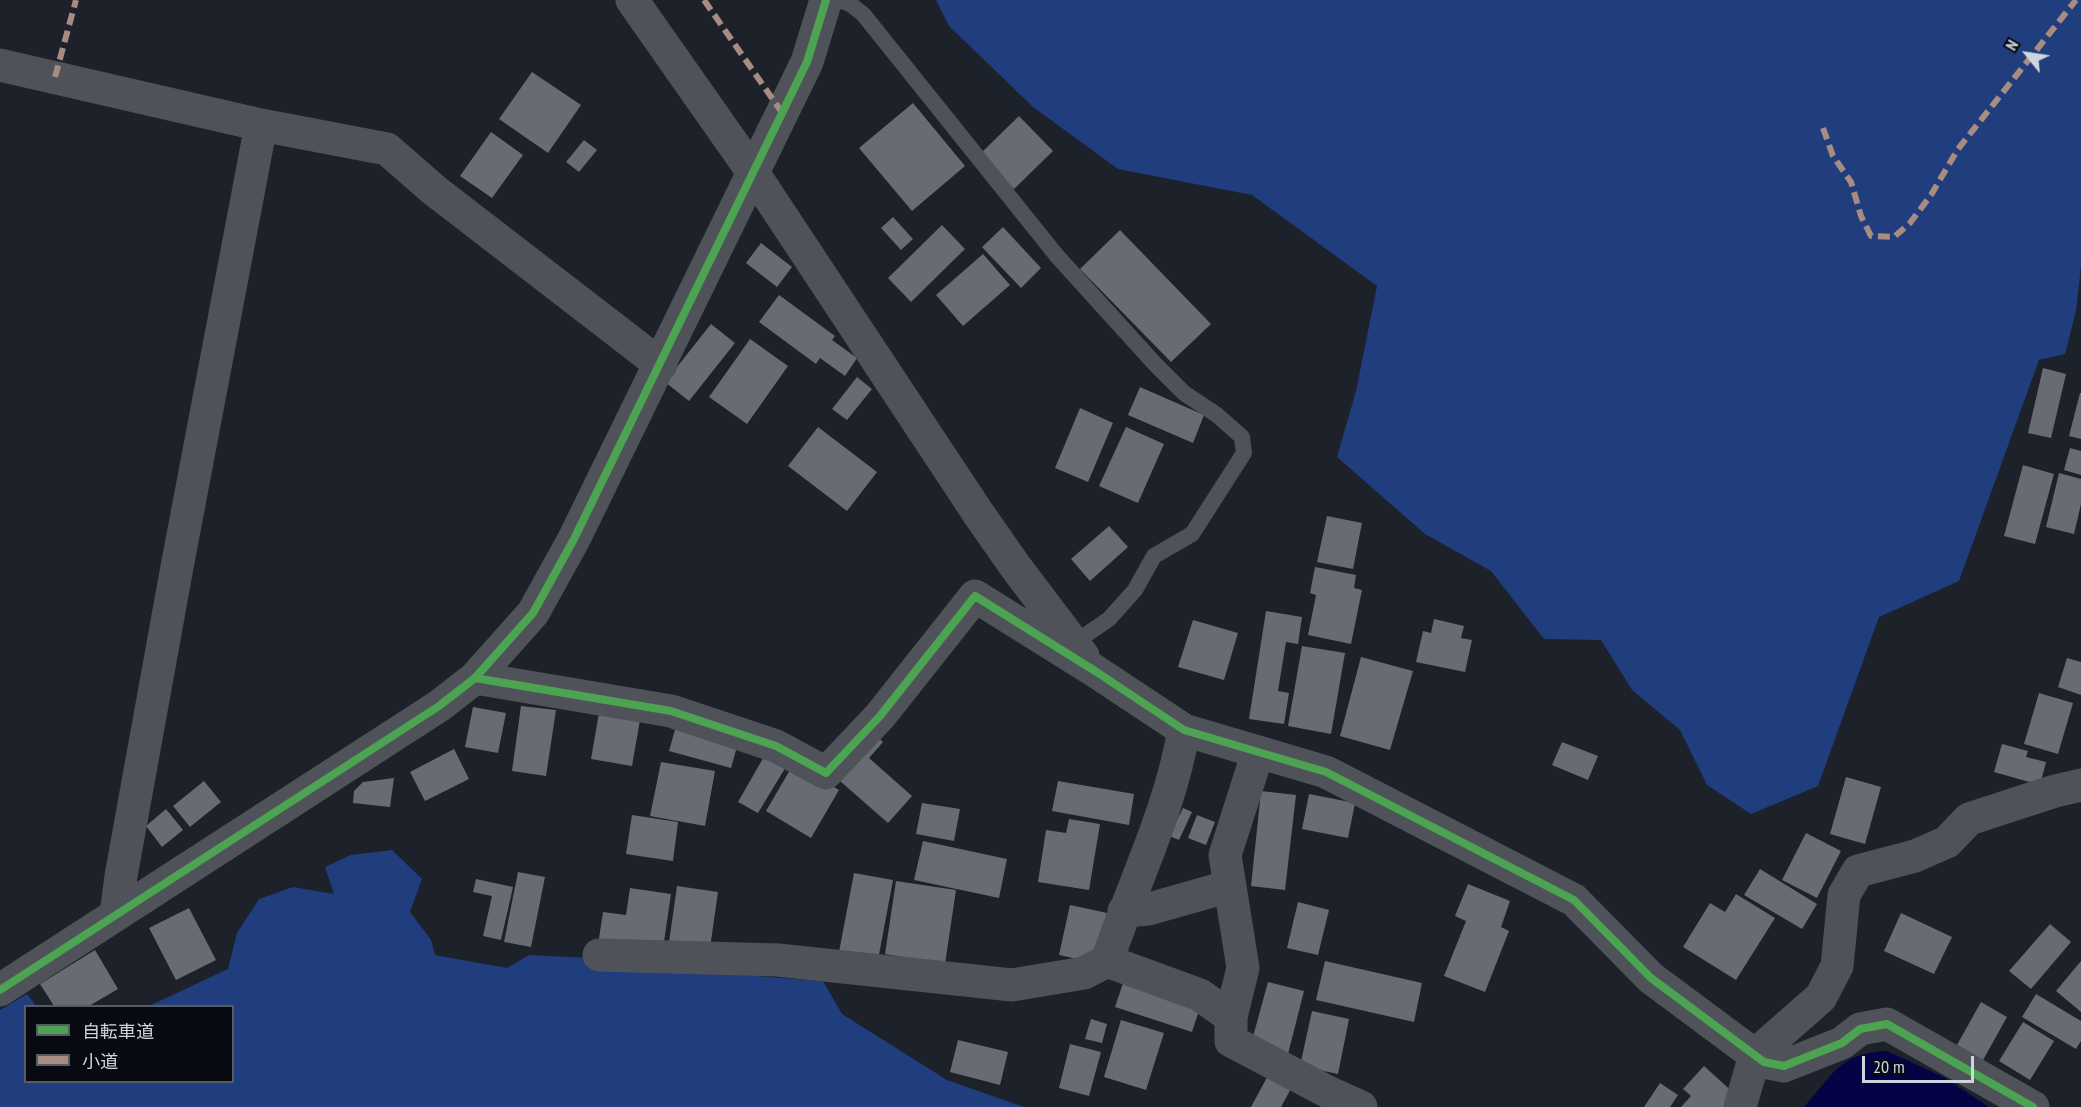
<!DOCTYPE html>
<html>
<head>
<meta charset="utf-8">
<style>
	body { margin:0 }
	#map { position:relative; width:2081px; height:1107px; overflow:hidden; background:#1d212a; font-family:"PT Sans Narrow","Noto Sans JP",sans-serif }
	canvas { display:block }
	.legend { position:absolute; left:24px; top:1005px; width:210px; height:78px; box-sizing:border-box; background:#070a10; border:2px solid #575b63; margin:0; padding:8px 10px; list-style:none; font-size:18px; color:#cfd4df }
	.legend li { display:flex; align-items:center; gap:12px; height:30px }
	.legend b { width:30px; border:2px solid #575b63 }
	.north { position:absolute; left:1997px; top:24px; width:60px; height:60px; -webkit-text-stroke:4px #070a10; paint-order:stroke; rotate:300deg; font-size:16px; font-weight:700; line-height:24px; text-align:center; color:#cfd4df }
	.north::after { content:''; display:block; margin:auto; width:21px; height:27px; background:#cfd4df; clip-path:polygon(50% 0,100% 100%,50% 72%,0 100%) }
	.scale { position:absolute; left:1862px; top:1056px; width:112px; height:27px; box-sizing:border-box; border:3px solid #cfd4df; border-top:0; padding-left:8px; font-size:18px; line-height:21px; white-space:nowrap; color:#cfd4df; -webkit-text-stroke:4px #070a10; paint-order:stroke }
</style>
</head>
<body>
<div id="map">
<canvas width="2081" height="1107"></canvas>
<ul class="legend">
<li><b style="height:8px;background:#4ca352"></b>自転車道</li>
<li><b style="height:8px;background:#a88b81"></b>小道</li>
</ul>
<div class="north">N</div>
<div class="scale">20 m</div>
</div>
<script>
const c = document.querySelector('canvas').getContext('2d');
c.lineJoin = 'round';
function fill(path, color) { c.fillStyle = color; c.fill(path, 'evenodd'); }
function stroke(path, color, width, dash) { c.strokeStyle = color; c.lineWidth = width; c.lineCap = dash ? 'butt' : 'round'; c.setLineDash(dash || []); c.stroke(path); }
const forest = new Path2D(`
	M936 0H2081V266L2076 311 2065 354 2039 360 1959 581 1879 617 1818 786 1751 814 1707 785 1680 730 1632 690 1601 640 1544 639 1491 571 1425 534 1337 457 1356 391 1377 286 1252 195 1118 169 1033 107 949 26Z
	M392 850 422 879 410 912 431 940 435 955 507 968 529 955 611 959 756 976 823 981 842 1014 947 1080 1024 1107H0V1010L27 994 36 1006H26V1082H232V1006H149L228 969 237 933 259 899 293 887 334 894 325 867 351 855Z`);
const water = new Path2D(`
	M1887 1051 1943 1077 1989 1107H1804C1833 1075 1839 1053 1887 1051Z`);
const building = new Path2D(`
	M532 72 581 105 548 153 499 119Z
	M913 103 965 166 912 211 859 148Z
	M1019 116 1053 151 1014 189 980 154Z
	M491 132 523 155 492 198 460 176Z
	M584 140 597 150 579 172 566 162Z
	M893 217 913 239 901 250 881 228Z
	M942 225 965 249 911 302 888 278Z
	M1003 227 1041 268 1021 288 982 247Z
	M1120 230 1211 324 1171 362 1080 269Z
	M761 243 792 267 777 287 746 263Z
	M983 254 1010 285 963 326 936 295Z
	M779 295 835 336 832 340 857 358 845 376 820 358 816 364 759 322Z
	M711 324 735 343 689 401 665 382Z
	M750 339 788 366 747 424 709 397Z
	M2043 368 2066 374 2051 438 2028 433Z
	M857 377 872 389 847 420 832 409Z
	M1140 387 1204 415 1193 443 1128 415Z
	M2080 393H2081V439L2069 436Z
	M1080 408 1113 423 1088 482 1055 468Z
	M818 427 877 472 847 511 788 466Z
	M1126 427 1164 444 1138 503 1099 486Z
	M2070 448 2081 451V475L2064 470Z
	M2023 465 2054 474 2035 544 2004 536Z
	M2059 473 2081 479V504L2074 534 2046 527Z
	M1327 516 1362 523 1353 569 1317 562Z
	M1109 526 1128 547 1090 581 1071 559Z
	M1315 567 1356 575 1354 588 1362 590 1351 644 1308 635 1316 595 1310 593Z
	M1266 611 1302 617 1298 644 1286 642 1278 691 1289 693 1284 724 1249 719Z
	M1434 619 1464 626 1461 638 1472 640 1465 672 1416 662 1423 631 1431 633Z
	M1193 620 1238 633 1224 680 1178 667Z
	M1302 646 1345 653 1331 734 1288 726Z
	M1361 657 1413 671 1390 750 1340 736Z
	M2067 658 2081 662V695L2058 687Z
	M2039 693 2073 703 2058 754 2024 744Z
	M521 706 556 710 546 776 512 771Z
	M473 707 506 713 498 753 465 747Z
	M599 713 640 720 632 766 591 759Z
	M678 719 740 736 731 768 669 751Z
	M871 731 883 742 869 758 912 796 888 823 832 774Z
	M1562 742 1598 756 1588 780 1552 765Z
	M2002 744 2028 751 2026 757 2046 762 2040 785 1994 772Z
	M454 749 469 779 425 801 410 772Z
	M766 753 787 765 758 813 738 802Z
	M661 762 715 771 705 826 650 816Z
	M794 763 839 790 811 838 766 811Z
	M1846 777 1881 787 1865 844 1830 834Z
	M394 778 390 807 353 803 354 791 363 782Z
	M204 781 221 802 190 827 173 806Z
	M1058 781 1134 794 1129 825 1052 811Z
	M1261 791 1296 795 1285 890 1251 886Z
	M1309 794 1355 803 1348 838 1302 829Z
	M922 803 960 809 954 841 916 834Z
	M1183 808 1192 812 1179 840 1169 836Z
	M166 809 183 830 162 847 146 826Z
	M632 815 678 822 673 861 626 854Z
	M1197 815 1215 822 1206 845 1188 838Z
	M1069 819 1100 824 1089 890 1038 882 1046 830 1066 833Z
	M1806 833 1841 851 1817 898 1782 880Z
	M923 841 1007 859 999 898 914 880Z
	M1760 869 1817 904 1802 929 1744 895Z
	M518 872 545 877 531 947 504 942Z
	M854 873 893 880 878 960 839 952Z
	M476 879 513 887 501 940 483 936 492 896 473 892Z
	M896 881 956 890 945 964 885 954Z
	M1468 884 1510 901 1501 927 1509 931 1485 992 1444 976 1466 921 1455 916Z
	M677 886 718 892 709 955 668 949Z
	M630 888 671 894 662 955 598 945 603 912 626 915Z
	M1736 894 1775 918 1736 980 1683 947 1710 903 1725 912Z
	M1298 902 1329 910 1318 955 1287 948Z
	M1070 905 1107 913 1096 963 1059 955Z
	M189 908 216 960 176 980 149 928Z
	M1901 913 1952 937 1934 974 1884 951Z
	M2050 924 2071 942 2031 989 2009 971Z
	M95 950 118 989 89 1006H54L40 984Z
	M1325 961 1422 983 1414 1022 1316 1000Z
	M2081 961V1012L2056 991Z
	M1124 980 1201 1004 1192 1032 1115 1007Z
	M1268 982 1304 991 1288 1054 1251 1044Z
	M2036 994 2081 1021V1041L2076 1049 2022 1017Z
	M1981 1002 2007 1017 1983 1060 1957 1045Z
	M1312 1011 1349 1019 1338 1074 1300 1066Z
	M1091 1019 1107 1024 1102 1043 1085 1039Z
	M1121 1020 1164 1033 1146 1090 1104 1077Z
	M2023 1022 2054 1041 2030 1080 1999 1061Z
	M958 1040 1008 1052 1000 1085 950 1072Z
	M1070 1044 1101 1052 1089 1096 1059 1088Z
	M1704 1066 1736 1095 1725 1107H1681L1691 1096 1683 1089Z
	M1271 1070 1294 1083 1281 1107H1251Z
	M1660 1083 1678 1095 1670 1107H1644Z`);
const lane = new Path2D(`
	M838 0 850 4 863 14 1057 256 1155 364 1184 393 1217 415 1242 437 1244 453 1192 534 1154 556 1135 590 1109 619 1074 643`);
const street = new Path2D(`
	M632 0 752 171 978 513 1015 566 1083 656
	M0 65 261 125 387 149 434 190 661 365
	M475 678 671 711 776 746 826 773 880 716 975 596 1095 671 1184 730 1326 772 1574 900 1651 978 1764 1062 1784 1066 1842 1043 1860 1029 1887 1024 2033 1107
	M1124 911 1149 909 1230 886
	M116 915 121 876 177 567 261 125
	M599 955 778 960 1012 985 1084 973 1107 961C1133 884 1170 811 1184 730
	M1107 961 1200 995 1231 1017V1041L1328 1092 1361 1107
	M0 990 439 706 475 678 533 613 574 539 807 62 826 0
	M1231 1017 1243 968 1225 855 1258 752
	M1740 1107 1755 1055 1821 997 1837 966 1844 895 1858 871 1915 856 1947 842 1969 819 2055 791 2081 785`);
const quiet = new Path2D(`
	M704 0 783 114
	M55 77 76 0
	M1823 128 1833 156 1851 182 1861 216 1871 236 1894 237 1910 223 1931 195 1958 149 2076 0`);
const cycleway = new Path2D(`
	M475 678 671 711 776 746 826 773 880 716 975 596 1095 671 1184 730 1326 772 1574 900 1651 978 1764 1062 1784 1066 1842 1043 1860 1029 1887 1024 2033 1107
	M0 990 439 706 475 678 533 613 574 539 807 62 826 0`);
fill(forest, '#203d7e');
fill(water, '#030346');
fill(building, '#676b73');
stroke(lane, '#4f5259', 16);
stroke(street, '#4f5259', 33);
stroke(quiet, '#a88b81', 6, [12, 6]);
stroke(cycleway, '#4ca352', 8);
</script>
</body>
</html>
